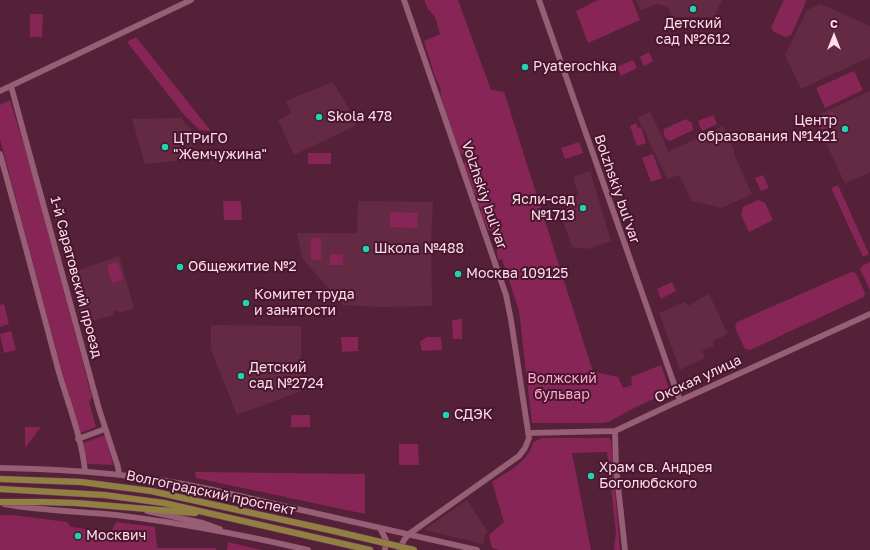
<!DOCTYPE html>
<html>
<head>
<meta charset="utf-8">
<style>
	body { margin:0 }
	#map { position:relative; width:870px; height:550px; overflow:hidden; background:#542138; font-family:"Golos Text",sans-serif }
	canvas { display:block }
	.north { position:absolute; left:814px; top:16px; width:40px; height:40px; -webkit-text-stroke:3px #48162e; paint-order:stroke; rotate:0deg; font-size:11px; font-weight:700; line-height:16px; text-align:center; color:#fedce8 }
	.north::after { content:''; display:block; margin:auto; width:14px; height:18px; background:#fedce8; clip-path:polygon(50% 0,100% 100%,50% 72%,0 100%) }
</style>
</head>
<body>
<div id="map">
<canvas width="870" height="550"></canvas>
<div class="north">С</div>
</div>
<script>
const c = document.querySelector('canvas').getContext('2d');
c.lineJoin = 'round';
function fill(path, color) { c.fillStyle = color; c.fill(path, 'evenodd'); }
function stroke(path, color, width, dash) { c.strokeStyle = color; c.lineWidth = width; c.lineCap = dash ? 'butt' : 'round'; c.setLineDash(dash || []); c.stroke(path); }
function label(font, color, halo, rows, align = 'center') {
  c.font = font + ' "Golos Text",sans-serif'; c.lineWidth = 4; c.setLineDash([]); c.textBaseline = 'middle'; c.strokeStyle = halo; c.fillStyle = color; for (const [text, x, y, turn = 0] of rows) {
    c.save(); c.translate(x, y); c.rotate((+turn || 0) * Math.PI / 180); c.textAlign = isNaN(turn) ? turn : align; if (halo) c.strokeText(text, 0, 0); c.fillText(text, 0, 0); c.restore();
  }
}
const built = new Path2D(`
	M636 0H722L714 17H672L668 7 657 4 641 10Z
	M821 4 870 26V57L801 89 785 55 807 10Z
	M333 82 352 114 357 125 294 155 278 120 291 113 286 101Z
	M870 91V172L845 184 814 117Z
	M650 112 663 139 668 152 723 126 734 149V154L752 194 722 208 692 201 679 175 667 179 638 118Z
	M181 118 196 135 185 160 145 164 132 119Z
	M590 171 611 241 587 249 572 247 559 210 572 205 570 199 579 196 573 177Z
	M358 201 433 202 431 240 432 306 380 307 343 305 302 258 297 233H357Z
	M119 256 134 308 119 313 118 310 113 312 114 315 85 323 82 320 69 274Z
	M709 294 728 334 713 341 714 346 702 351 705 358 680 370 659 313 685 302 688 306Z
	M211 325 301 326V391L237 415 211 350Z
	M467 500 488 532 485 534 483 544 424 530Z`);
const green = new Path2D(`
	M424 0H458L491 90 504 92 593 372 618 377 623 388 632 385 631 377 661 365 670 391 624 413 609 422 601 423H532L519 311 502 259 499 260 498 259 496 244 491 230H488L481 214V209L477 204V196L473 191 471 183 463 165 466 160 464 156 458 151 440 93 441 89 435 77 424 41 440 34 435 17 428 9Z
	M598 0H632L640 20 588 43 576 11Z
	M784 0H805L806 2 791 35 786 37 774 32 771 27Z
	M30 14H43L42 37H30Z
	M136 37 211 131H208L200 130 185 116 127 42Z
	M649 52 653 61 644 66 640 57Z
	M633 60 637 68 621 76 617 67Z
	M854 71 863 90 825 108 816 88Z
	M10 100 31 169 92 397 89 402 96 427 80 433 66 386 0 139V105Z
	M833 112 837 122 822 129 817 120Z
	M713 115 717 124 702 131 698 121Z
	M686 119 692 123 693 130 670 141C664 139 663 134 664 129Z
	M636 123 638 128 641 127 646 143 637 146 630 126Z
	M579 142 583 153 565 159 561 148Z
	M308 153H331V164H308Z
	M653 154 662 178 651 182 642 158Z
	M763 175 769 188 761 191 755 178Z
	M838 185 869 254 863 257 831 188Z
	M758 200 765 203 773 220 749 232 741 215 743 207Z
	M223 201H241L242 220H224Z
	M390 212 418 213 417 228 390 227Z
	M311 238H321V260H311Z
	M330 254H343V265H330Z
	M118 262 123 280 112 283 107 265Z
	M870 262V290L860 269 862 266Z
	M851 272 856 273 865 293 864 297 750 350 745 349 735 328 737 322Z
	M672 282 676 291 661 299 657 289Z
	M4 304 9 324 0 327V305Z
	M462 319V339H453L452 320Z
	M11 331 16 350 4 353 0 334Z
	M341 337H358V351L342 352Z
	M427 337H441L442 350 422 351 420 342Z
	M291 415H310V427H291Z
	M25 427H41L25 448Z
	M105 435 113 465 88 464 83 443Z
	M542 438H609L611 440 620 550H614L616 532 607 452 572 453 591 550H500L492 548 489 535 504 522 492 482C507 472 529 462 533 442Z
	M399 444H418L419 465H399Z
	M195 472 365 474V514L196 478Z
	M0 515H12L67 522 71 527 111 532 116 522 155 527 157 548H216V550H0Z
	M228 542 262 550H227Z`);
const secondary = new Path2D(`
	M539 0 680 401
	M11 86 99 409 118 467 119 474
	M0 91 191 0
	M0 154C20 225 39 297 58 369 67 401 82 438 85 471
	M615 431 616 467 625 550
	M529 433 615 431 668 406 870 314
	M78 439 105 429
	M0 468C70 469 140 474 209 489L477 550
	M4 504C41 511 79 511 116 515 181 523 244 535 308 550
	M147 511 203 523 220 529
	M380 528 386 540 385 550
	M399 550 404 540 409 534 519 456 525 448 529 438 511 320 506 295 404 0`);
const primary = new Path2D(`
	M0 479 81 482 151 491 334 531
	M0 489 104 495 164 503 370 550
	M43 502 76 503 195 513`);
const primaryBridge = new Path2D(`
	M0 502H43
	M334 531 414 550`);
const markers = [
	[693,9,4,"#1dd5b1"],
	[525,67,4,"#1dd5b1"],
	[319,117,4,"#1dd5b1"],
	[845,129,4,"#1dd5b1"],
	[165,147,4,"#1dd5b1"],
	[583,208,4,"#1dd5b1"],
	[366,249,4,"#1dd5b1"],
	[180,267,4,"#1dd5b1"],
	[458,274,4,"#1dd5b1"],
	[246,303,4,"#1dd5b1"],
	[241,376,4,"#1dd5b1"],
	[446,415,4,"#1dd5b1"],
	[591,476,4,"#1dd5b1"],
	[78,536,4,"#1dd5b1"]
];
const poiNames = [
	["Детский",693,24,"center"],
	["сад №2612",693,40,"center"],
	["Pyaterochka",533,67],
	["Skola 478",327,117],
	["Центр",837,121,"right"],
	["образования №1421",837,137,"right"],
	["ЦТРиГО",173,139],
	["\"Жемчужина\"",173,155],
	["Ясли-сад",575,200,"right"],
	["№1713",575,216,"right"],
	["Школа №488",374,249],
	["Общежитие №2",188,267],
	["Москва 109125",466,274],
	["Комитет труда",254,295],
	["и занятости",254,311],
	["Детский",249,368],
	["сад №2724",249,384],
	["СДЭК",454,415],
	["Храм св. Андрея",599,468],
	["Боголюбского",599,484],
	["Москвич",86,536]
];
const streetNames = [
	["Bolzhskiy bul'var",617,189,71],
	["Volzhskiy bul'var",484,195,71],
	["1-й Саратовский проезд",76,277,75],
	["Окская улица",698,379,-25],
	["Волгоградский проспект",211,493,12]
];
const parkNames = [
	["Волжский",562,379],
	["бульвар",562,395]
];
fill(built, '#642a44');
fill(green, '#872656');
stroke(secondary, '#6f4257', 6);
stroke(primary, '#6f4257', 7);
stroke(secondary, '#985e75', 5.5);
stroke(primary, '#918042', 6);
stroke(primaryBridge, '#6f4257', 7, []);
stroke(primaryBridge, '#918042', 6);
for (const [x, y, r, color] of markers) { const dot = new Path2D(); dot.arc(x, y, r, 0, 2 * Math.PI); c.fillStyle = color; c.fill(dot); stroke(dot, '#48162e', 1.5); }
label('14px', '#fedce8', '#48162e', poiNames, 'left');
label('14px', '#fedce8', '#48162e', streetNames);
label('14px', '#ffa7ca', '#48162e', parkNames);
</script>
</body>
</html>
